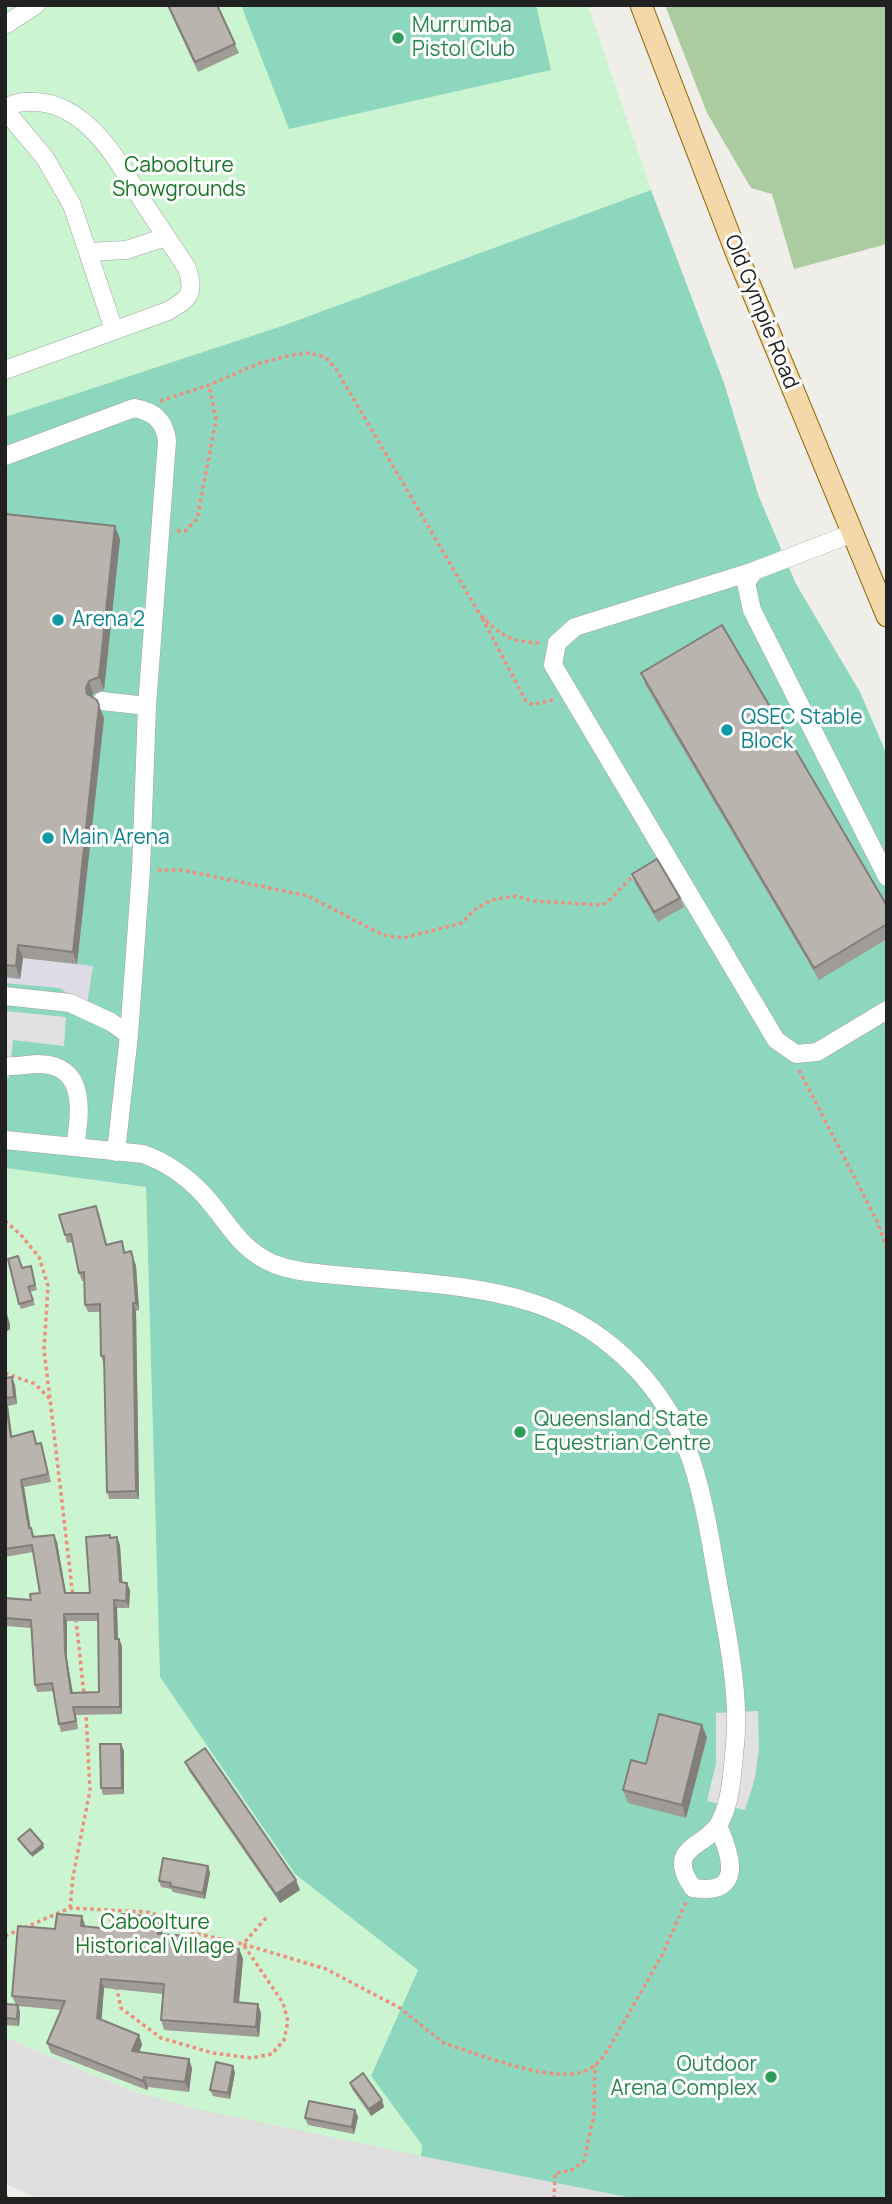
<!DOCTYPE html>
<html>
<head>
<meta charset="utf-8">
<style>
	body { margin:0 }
	#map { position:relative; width:892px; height:2204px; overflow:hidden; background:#f0eee8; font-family:Manrope,sans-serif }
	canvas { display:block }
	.frame { position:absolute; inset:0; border:7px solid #212121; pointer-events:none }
</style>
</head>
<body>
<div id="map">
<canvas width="892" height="2204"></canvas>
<div class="frame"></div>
</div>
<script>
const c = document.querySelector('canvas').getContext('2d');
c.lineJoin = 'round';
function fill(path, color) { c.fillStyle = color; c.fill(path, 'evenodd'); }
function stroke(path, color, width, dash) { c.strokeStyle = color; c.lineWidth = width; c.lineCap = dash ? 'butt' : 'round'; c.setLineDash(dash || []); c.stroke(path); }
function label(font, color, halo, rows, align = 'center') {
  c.font = font + ' Manrope,sans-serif'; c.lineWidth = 6; c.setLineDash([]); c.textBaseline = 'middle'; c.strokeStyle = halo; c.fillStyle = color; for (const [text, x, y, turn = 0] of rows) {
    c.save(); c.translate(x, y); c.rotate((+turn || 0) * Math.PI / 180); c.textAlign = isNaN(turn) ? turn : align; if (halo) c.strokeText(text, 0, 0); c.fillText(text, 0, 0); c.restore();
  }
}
const residential = new Path2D(`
	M5 2037 131 2091 198 2109 637 2199H40L5 2184Z`);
const forest = new Path2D(`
	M665 5H887V244L794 269 772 194 751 188 707 113Z`);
const park = new Path2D(`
	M5 5H588L651 190 282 326 5 417Z
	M5 1168 146 1187 160 1677 295 1874 418 1970 371 2076 423 2146 421 2156 198 2109 132 2091 5 2037Z`);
const pitch = new Path2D(`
	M241 5H536L551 70 289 129Z
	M651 190 724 383 759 497 796 584 860 692 887 755V2199H637L421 2156 422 2145 371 2076 418 1970 295 1874 160 1677 146 1187 5 1168V417L282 326Z`);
const parking = new Path2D(`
	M5 1011 66 1017 64 1046 13 1040 9 1078 5 1079Z
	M758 1711 759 1749 755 1778 745 1810 707 1801 716 1763V1713Z`);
const plaza = new Path2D(`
	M23 958 93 966 87 1004 59 988 5 983V977L20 979Z`);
const path = new Path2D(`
	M160 401 209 385 260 363 292 355 309 353 325 357 336 369 479 613C499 635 510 642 541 643
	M177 531H185L197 519 216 420 209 385
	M482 618 526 701 533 705 555 699
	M158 870H182L308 896 383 935 403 938 462 923 474 910 491 900 516 896 533 901 602 905C613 900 621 885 635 875
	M799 1070 878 1223 887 1250
	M5 1221 21 1235 39 1257 48 1286 44 1350 50 1399
	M5 1373 35 1384 50 1399 73 1597
	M76 1619 84 1695
	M70 1908 73 1877 90 1790 86 1713
	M111 1911V1933
	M266 1918 243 1944 326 1969 400 2008 442 2042 455 2047C488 2057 559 2086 589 2069 598 2065 603 2057 608 2050L662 1955 686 1902
	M5 1936 70 1908 147 1912 161 1916 194 1933 243 1944 283 2003 288 2021 284 2040 272 2054 251 2058 213 2053 161 2038 121 2008 116 1985
	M5 2195 9 2199
	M554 2199 555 2173 570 2171 584 2161 594 2115 595 2065`);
const minor = new Path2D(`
	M5 25 36 5
	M5 108C15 102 26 101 36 102 90 105 120 165 145 205 159 226 173 247 187 268 195 294 190 298 168 311L5 370
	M5 110 45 158 72 205 114 330
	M88 252 126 250 166 237
	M5 456 134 408C153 411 165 421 167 441L147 706 141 870 129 1035 116 1152
	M853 533 754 571 575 627 557 643 553 665 776 1040 796 1054 817 1052 887 1010
	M754 571 746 583 752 610 887 877
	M102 701 147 706
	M5 996 70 1003 111 1022 129 1035
	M5 1066C17 1067 28 1064 39 1064 88 1065 80 1114 75 1147
	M5 1140 143 1154C166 1162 186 1176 203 1194 228 1221 238 1249 274 1264 300 1274 331 1274 358 1277 413 1282 477 1285 530 1302 601 1324 658 1378 686 1446 703 1488 711 1544 719 1589 728 1637 740 1697 735 1745 732 1772 732 1798 720 1822 707 1848 663 1846 693 1888 745 1896 731 1855 718 1826`);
const major = new Path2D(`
	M641 5 736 252 887 616`);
const wall = new Path2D(`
	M167 5H217L239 53 198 72Z
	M5 514 120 539 104 690 93 694 92 697 104 718 77 964 23 958 20 979 5 977Z
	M641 673 887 906V939L819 980 646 686Z
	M632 874 680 898 684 907 658 922 635 883Z
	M99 1213 107 1244 125 1249V1252L131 1251 136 1266 139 1310 136 1311 139 1499H109L107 1492 105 1364H104L101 1356 100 1312H88L85 1305 84 1281H82L79 1273 73 1242 67 1243 65 1235Z
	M31 1266 37 1290 30 1292 35 1305 21 1309 19 1304 22 1268Z
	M5 1378 15 1385 17 1404 8 1406 12 1436 33 1431 37 1444 41 1443 43 1450 51 1482 24 1487 30 1528 35 1537 54 1535 57 1542 66 1593H90L110 1535 111 1538 120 1545 122 1582 130 1590 129 1608H117L118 1639H119L122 1646V1714L76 1715 78 1729 61 1732 59 1724 53 1691 37 1692 35 1685 31 1628 5 1626V1598L31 1600 40 1593 33 1552 5 1557ZM67 1621H98L99 1692 73 1693 67 1659Z
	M707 1737 686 1818 628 1803 623 1790 646 1764Z
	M121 1744 124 1751V1794L103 1795 101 1788Z
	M185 1762 300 1890 280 1903 189 1771Z
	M208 1866 210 1873 205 1899 173 1892 171 1889 161 1887 159 1881Z
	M159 1917 163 1927 162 1934 194 1945 239 1949 243 1959 239 2003 258 2004 261 2014 259 2037 164 2030 161 2020 163 1994 104 1988 101 2020 139 2035 142 2045 139 2052 192 2068 189 2092 148 2087 147 2090 51 2053 47 2043 61 2010 18 2006 20 2012 19 2026 5 2025V2004L16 2005 12 1996 55 1929 85 1925V1926L121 1930Z
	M235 2072 230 2099 213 2096 210 2090Z
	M350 2083 382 2100 384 2107 371 2116 352 2089Z
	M355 2110 358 2117 354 2134 308 2125 305 2118Z`);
const shadedWall = new Path2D(`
	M115 526 120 539 104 690 99 677Z
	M89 681 93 694 91 700 86 688Z
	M99 705 104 718 77 964 73 952Z
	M18 945 23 958 20 979 16 966Z
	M131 1251 136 1266 139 1310 136 1303Z
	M133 1303 136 1311 139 1499 136 1491Z
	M7 1314 10 1324V1329L5 1333V1321Z
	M12 1377 15 1385 17 1404 14 1397Z
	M5 1398 8 1406 13 1444 11 1437Z
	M21 1480 24 1487 32 1536 29 1528Z
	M54 1535 57 1542 67 1600 65 1593Z
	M117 1537 120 1545 123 1590 120 1582Z
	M127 1583 130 1590 129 1608 126 1601Z
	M114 1600 117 1608 118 1646 115 1639Z
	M64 1614 67 1621V1659L74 1701 71 1693 65 1651Z
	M119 1639 122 1646V1714L120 1707Z
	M702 1725 707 1737 686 1818 682 1805Z
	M121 1744 124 1751V1794L122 1788Z
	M43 1844 44 1848 32 1857 31 1854Z
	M208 1866 210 1873 205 1899 203 1893Z
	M296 1880 300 1890 280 1903 276 1894Z
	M82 1916 85 1925V1936L81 1926Z
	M159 1917 163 1927 161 1943 158 1934Z
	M239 1949 243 1959 238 2012 234 2002Z
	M101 1979 104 1988 101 2028 97 2018Z
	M258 2004 261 2014 259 2037 256 2027Z
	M18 2005 20 2012 19 2026 17 2019Z
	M139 2035 142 2045 136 2061 132 2051Z
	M189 2059 192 2068 189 2092 185 2082Z
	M233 2066 235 2072 230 2099 228 2093Z
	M144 2077 148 2087 147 2090 143 2081Z
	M382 2100 384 2107 371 2116 369 2109Z
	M355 2110 358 2117 354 2134 352 2127Z`);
const building = new Path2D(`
	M168 5H217L235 44 195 62Z
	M5 514 115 526 99 677 89 681 86 688 87 694 97 700 99 705 73 952 18 945 16 966 5 965Z
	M722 625 887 906V924L814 968 641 673Z
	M657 859 680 898 654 912 632 874Z
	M96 1206 106 1245 122 1241 124 1253 131 1251 133 1259 136 1303H133L136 1491 107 1492 104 1356H101L100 1304 85 1305 84 1272 79 1273 71 1234 65 1235 59 1215Z
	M18 1256 22 1268 31 1266 35 1285 28 1287 33 1300 19 1304 8 1259Z
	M12 1377 14 1397 5 1398 11 1437 33 1431 36 1444 41 1443 48 1474 21 1480 29 1528H31L33 1537 54 1535 65 1593H90L86 1537 110 1535V1538L117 1537 120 1582 127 1583 126 1601 114 1600 115 1639H119L120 1707H73L76 1721 59 1724 52 1683 35 1685 31 1620 5 1618V1598L31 1600 30 1594 40 1593 32 1545 5 1549V1378ZM64 1614H98L99 1692 71 1693 65 1651Z
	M659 1714 702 1725 682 1805 623 1790 631 1760 646 1764Z
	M100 1744H121L122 1788H101Z
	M205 1748 296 1880 276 1894 185 1762Z
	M30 1829 43 1844 31 1854 18 1839Z
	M163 1858 208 1866 203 1893 170 1886 171 1883 159 1881Z
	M57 1914 82 1916 81 1926 121 1930 122 1914 159 1917 158 1934 191 1936 190 1945 239 1949 234 2002 258 2004 256 2027 161 2020 164 1984 101 1979 97 2018 139 2035 132 2051 189 2059 185 2082 144 2077 143 2081 47 2043 65 2001 12 1996 18 1926 55 1929Z
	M5 2004 18 2005 17 2019 5 2018Z
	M216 2062 233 2066 228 2093 210 2090Z
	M363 2073 382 2100 369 2109 350 2083Z
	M309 2101 355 2110 352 2127 305 2118Z`);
const markers = [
	[398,38,7,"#2e9e5b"],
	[58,620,7,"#0f9aa8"],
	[727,730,7,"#0f9aa8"],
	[48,838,7,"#0f9aa8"],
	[520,1432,7,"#2e9e5b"],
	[771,2077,7,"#2e9e5b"]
];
const leisureNames = [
	["Murrumba",412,26],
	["Pistol Club",412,50],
	["Queensland State",534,1420],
	["Equestrian Centre",534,1444],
	["Outdoor",757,2065,"right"],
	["Arena Complex",757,2089,"right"]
];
const parkNames = [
	["Caboolture",179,166],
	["Showgrounds",179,190],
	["Caboolture",155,1923],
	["Historical Village",155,1947]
];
const streetNames = [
	["Old Gympie Road",761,312,68]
];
const cultureNames = [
	["Arena 2",72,620],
	["QSEC Stable",741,718],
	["Block",741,742],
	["Main Arena",62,838]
];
fill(residential, '#dfdede');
fill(forest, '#abcba1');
fill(park, '#caf5d0');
fill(pitch, '#8ed7bf');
fill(parking, '#e1e1e1');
fill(plaza, '#dddce6');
stroke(minor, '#a2a2a2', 19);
stroke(major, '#8f6b0e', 23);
stroke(path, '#ed8e7c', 3.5, [3.5, 3.5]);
stroke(minor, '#fff', 18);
stroke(major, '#f4d8a9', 21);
fill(wall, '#9f9b96');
fill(shadedWall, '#827e7a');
fill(building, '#b9b4ae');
stroke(building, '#827e7a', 2);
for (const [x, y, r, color] of markers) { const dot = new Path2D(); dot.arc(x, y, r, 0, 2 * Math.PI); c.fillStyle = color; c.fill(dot); stroke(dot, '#fff', 2.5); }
label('21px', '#27864d', '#fff', leisureNames, 'left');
label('21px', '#167724', '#fff', parkNames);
label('21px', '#212121', '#fff', streetNames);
label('21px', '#0d838f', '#fff', cultureNames, 'left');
</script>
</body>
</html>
